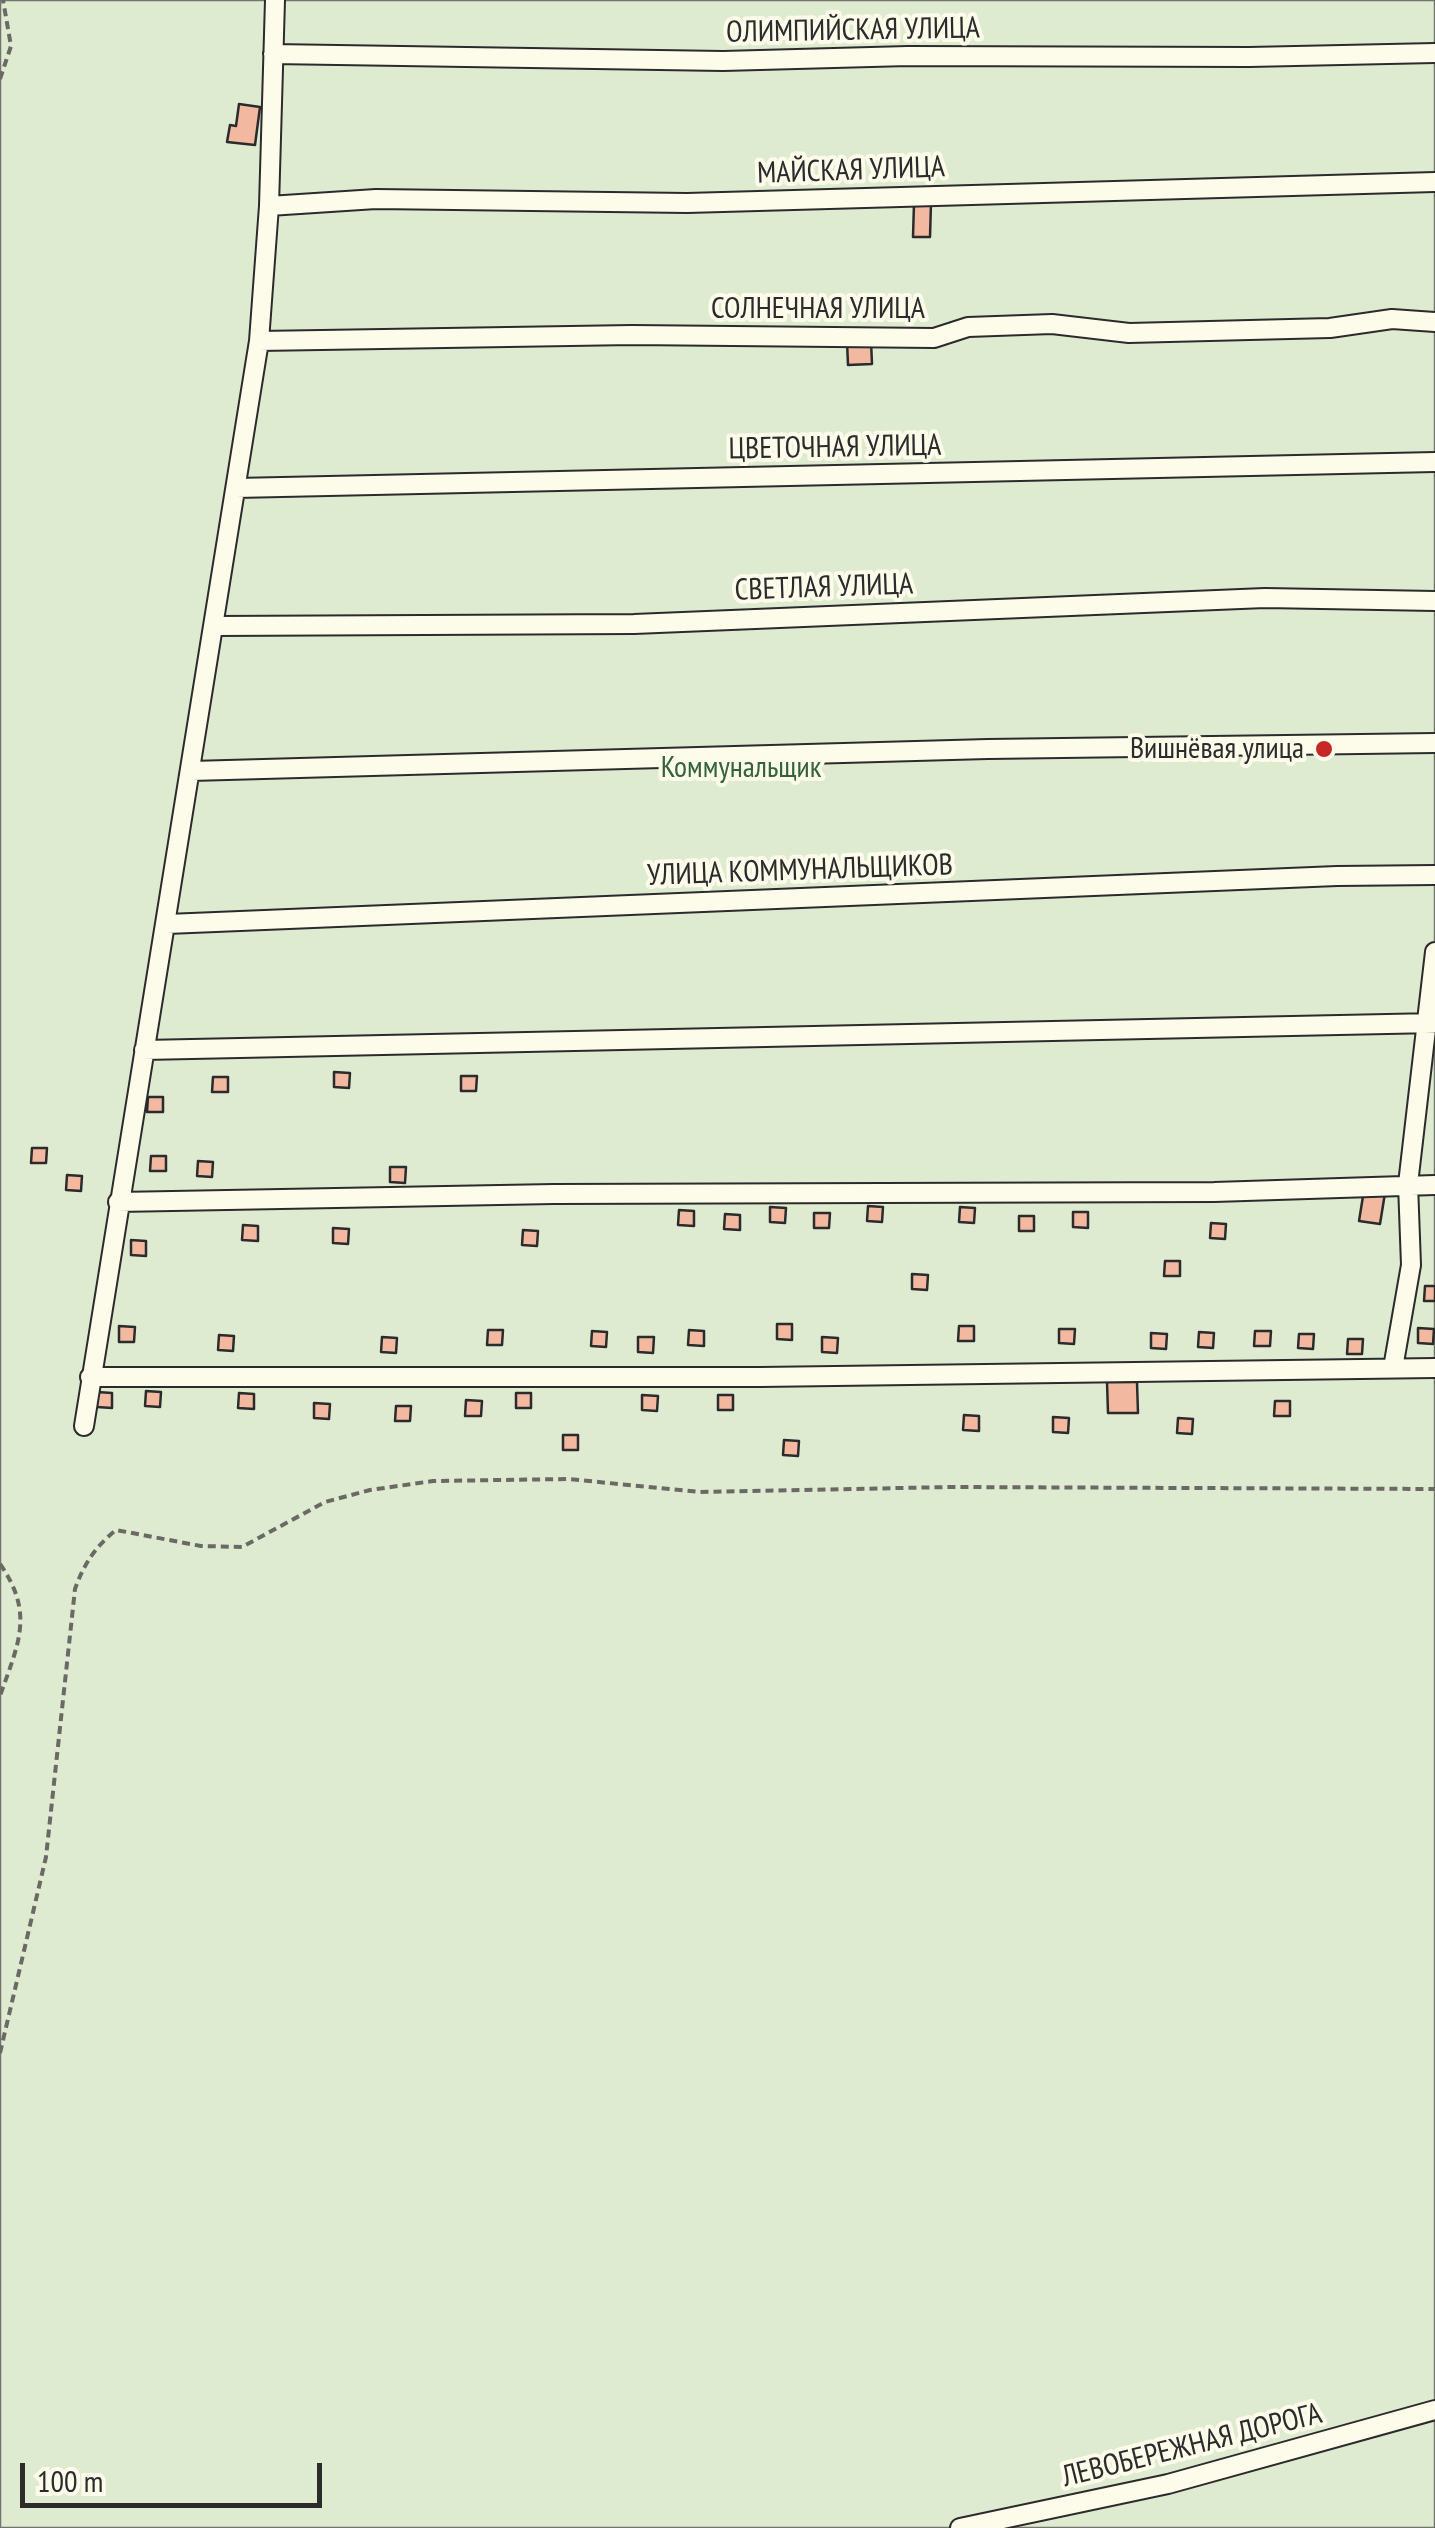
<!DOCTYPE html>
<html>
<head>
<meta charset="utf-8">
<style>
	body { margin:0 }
	#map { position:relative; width:1435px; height:2528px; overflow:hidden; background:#fdfbea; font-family:"PT Sans Narrow",sans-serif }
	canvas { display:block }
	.scale { position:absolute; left:20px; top:2463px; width:302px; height:45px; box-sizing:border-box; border:5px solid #2b2b2b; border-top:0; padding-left:12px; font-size:30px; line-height:35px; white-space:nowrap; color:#2b2b2b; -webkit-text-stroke:8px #fdfbea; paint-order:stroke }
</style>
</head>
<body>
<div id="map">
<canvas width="1435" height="2528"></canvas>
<div class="scale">100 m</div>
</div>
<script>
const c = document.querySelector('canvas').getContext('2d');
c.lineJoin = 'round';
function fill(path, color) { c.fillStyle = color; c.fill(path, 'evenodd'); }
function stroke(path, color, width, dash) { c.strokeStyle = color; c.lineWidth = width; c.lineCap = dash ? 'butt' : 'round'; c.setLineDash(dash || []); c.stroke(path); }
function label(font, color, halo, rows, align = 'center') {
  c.font = font + ' "PT Sans Narrow",sans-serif'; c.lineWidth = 8; c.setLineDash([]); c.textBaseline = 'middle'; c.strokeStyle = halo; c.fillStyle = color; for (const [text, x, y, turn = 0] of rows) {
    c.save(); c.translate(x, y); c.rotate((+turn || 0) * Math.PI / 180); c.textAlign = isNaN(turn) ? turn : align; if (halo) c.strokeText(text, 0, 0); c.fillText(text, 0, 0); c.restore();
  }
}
const green = new Path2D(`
	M0 0H1435V2528H0Z`);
const building = new Path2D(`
	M239 104 260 107 255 145 227 142 230 125 236 126Z
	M914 203H931L930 237H913Z
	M871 341 872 364 848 365 847 342Z
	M334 1072 350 1073 349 1088 334 1087Z
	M461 1076H477L476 1091H461Z
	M213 1077H228V1092H212Z
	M148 1097H163V1112H147Z
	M32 1148H47L46 1163H31Z
	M151 1156H166V1171H150Z
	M198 1161 213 1162 212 1177 197 1176Z
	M390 1167H406L405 1183 390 1182Z
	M67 1175 82 1176 81 1191 66 1190Z
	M1364 1190 1385 1193 1380 1224 1359 1221Z
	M868 1206 883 1207 882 1222 867 1221Z
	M770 1207 786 1208 785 1223 770 1222Z
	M960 1207 975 1208 974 1223 959 1222Z
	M679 1210 694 1211V1226L678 1225Z
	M1073 1212H1088V1228L1073 1227Z
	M814 1213H830L829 1228H814Z
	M725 1214 740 1215V1230L724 1229Z
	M1019 1216H1034V1231H1019Z
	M1211 1223 1226 1224 1225 1239 1210 1238Z
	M243 1225 258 1226V1241L242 1240Z
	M333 1228 349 1229 348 1244 333 1243Z
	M523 1230 538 1231 537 1246 522 1245Z
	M131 1240 146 1241V1256L131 1255Z
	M1165 1261H1180V1276H1164Z
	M912 1274 928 1275 927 1290 912 1289Z
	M1425 1286H1435V1301H1424Z
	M777 1324H792V1340L777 1339Z
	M119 1326 135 1327 134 1342H119Z
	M959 1326H974V1341H958Z
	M1418 1328 1434 1329 1433 1344 1418 1343Z
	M1059 1329H1075L1074 1344 1059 1343Z
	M488 1330H503L502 1345H487Z
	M689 1330 704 1331V1346L688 1345Z
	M592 1331 607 1332 606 1347 591 1346Z
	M1255 1331H1271L1270 1346H1254Z
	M1199 1332 1214 1333 1213 1348 1198 1347Z
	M1151 1333 1167 1334 1166 1349 1151 1348Z
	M1299 1334H1314L1313 1349 1298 1348Z
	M219 1335 234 1336 233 1351 218 1350Z
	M382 1337 397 1338 396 1353 381 1352Z
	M638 1337H654L653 1353 638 1352Z
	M822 1337 838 1338 837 1353 822 1352Z
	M1348 1339H1363L1362 1354H1347Z
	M1107 1382H1137L1138 1413H1108Z
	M146 1391 161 1392 160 1407 145 1406Z
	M97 1392 112 1393V1408L97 1407Z
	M239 1393 254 1394V1409L238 1408Z
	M516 1393H531V1408H516Z
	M642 1395 658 1396 657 1411 642 1410Z
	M718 1395H733V1410H718Z
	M466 1400 482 1401 481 1416H465Z
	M1275 1401H1290V1416H1274Z
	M314 1403 330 1404 329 1419 314 1418Z
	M396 1406H411L410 1421H395Z
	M964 1415 979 1416V1431L963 1430Z
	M1053 1417 1069 1418 1068 1433 1053 1432Z
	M1178 1418 1193 1419 1192 1434 1177 1433Z
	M563 1435H578V1450H563Z
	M784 1440 799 1441 798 1456 783 1455Z`);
const path = new Path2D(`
	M0 79 11 46 3 0
	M0 1564C35 1614 18 1644 0 1696
	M0 2053 46 1857 75 1589C84 1564 95 1547 116 1530L201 1546 242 1547 325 1502 370 1490 433 1481 568 1479 700 1492 952 1487 1435 1489`);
const street = new Path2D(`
	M273 54 723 61 908 56 1249 57 1435 53
	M269 206 376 199 687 203 1435 182
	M259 341 632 335 934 338 968 327 1052 324 1129 333 1330 328 1392 319 1435 322
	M236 488 1435 462
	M215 626 634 624 1265 598 1435 601
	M191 771 988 749 1435 743
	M167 924 1337 876 1435 875
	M144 1050 1435 1023
	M118 1202 554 1194 1214 1192 1435 1185
	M1393 1368 1411 1265 1408 1184 1435 952
	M90 1377H760L1435 1368
	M84 1426 259 341 269 206 275 0
	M960 2528 1168 2484 1435 2410`);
const markers = [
	[1324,749,10,"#c62828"]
];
const streetNames = [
	["ОЛИМПИЙСКАЯ УЛИЦА",853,31,-1],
	["МАЙСКАЯ УЛИЦА",851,171,-2],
	["СОЛНЕЧНАЯ УЛИЦА",818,309],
	["ЦВЕТОЧНАЯ УЛИЦА",835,448,-1],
	["СВЕТЛАЯ УЛИЦА",824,588,-2],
	["УЛИЦА КОММУНАЛЬЩИКОВ",800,871,-2],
	["ЛЕВОБЕРЕЖНАЯ ДОРОГА",1192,2446,-14]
];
const poiNames = [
	["Вишнёвая улица",1304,749]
];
const parkNames = [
	["Коммунальщик",741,768]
];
fill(green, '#deebd1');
stroke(green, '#74746e', 2.5);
fill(building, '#f2b8a0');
stroke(building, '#2b2b2b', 2.5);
stroke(street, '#2b2b2b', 22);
stroke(path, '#6a6964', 4, [8, 5]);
stroke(street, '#fdfbea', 18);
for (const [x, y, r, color] of markers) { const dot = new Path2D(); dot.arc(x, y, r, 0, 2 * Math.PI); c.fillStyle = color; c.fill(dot); stroke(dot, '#fdfbea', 4); }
label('30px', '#2b2b2b', '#fdfbea', streetNames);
label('30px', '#2b2b2b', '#fdfbea', poiNames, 'right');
label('30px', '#34623c', '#fdfbea', parkNames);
</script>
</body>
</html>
